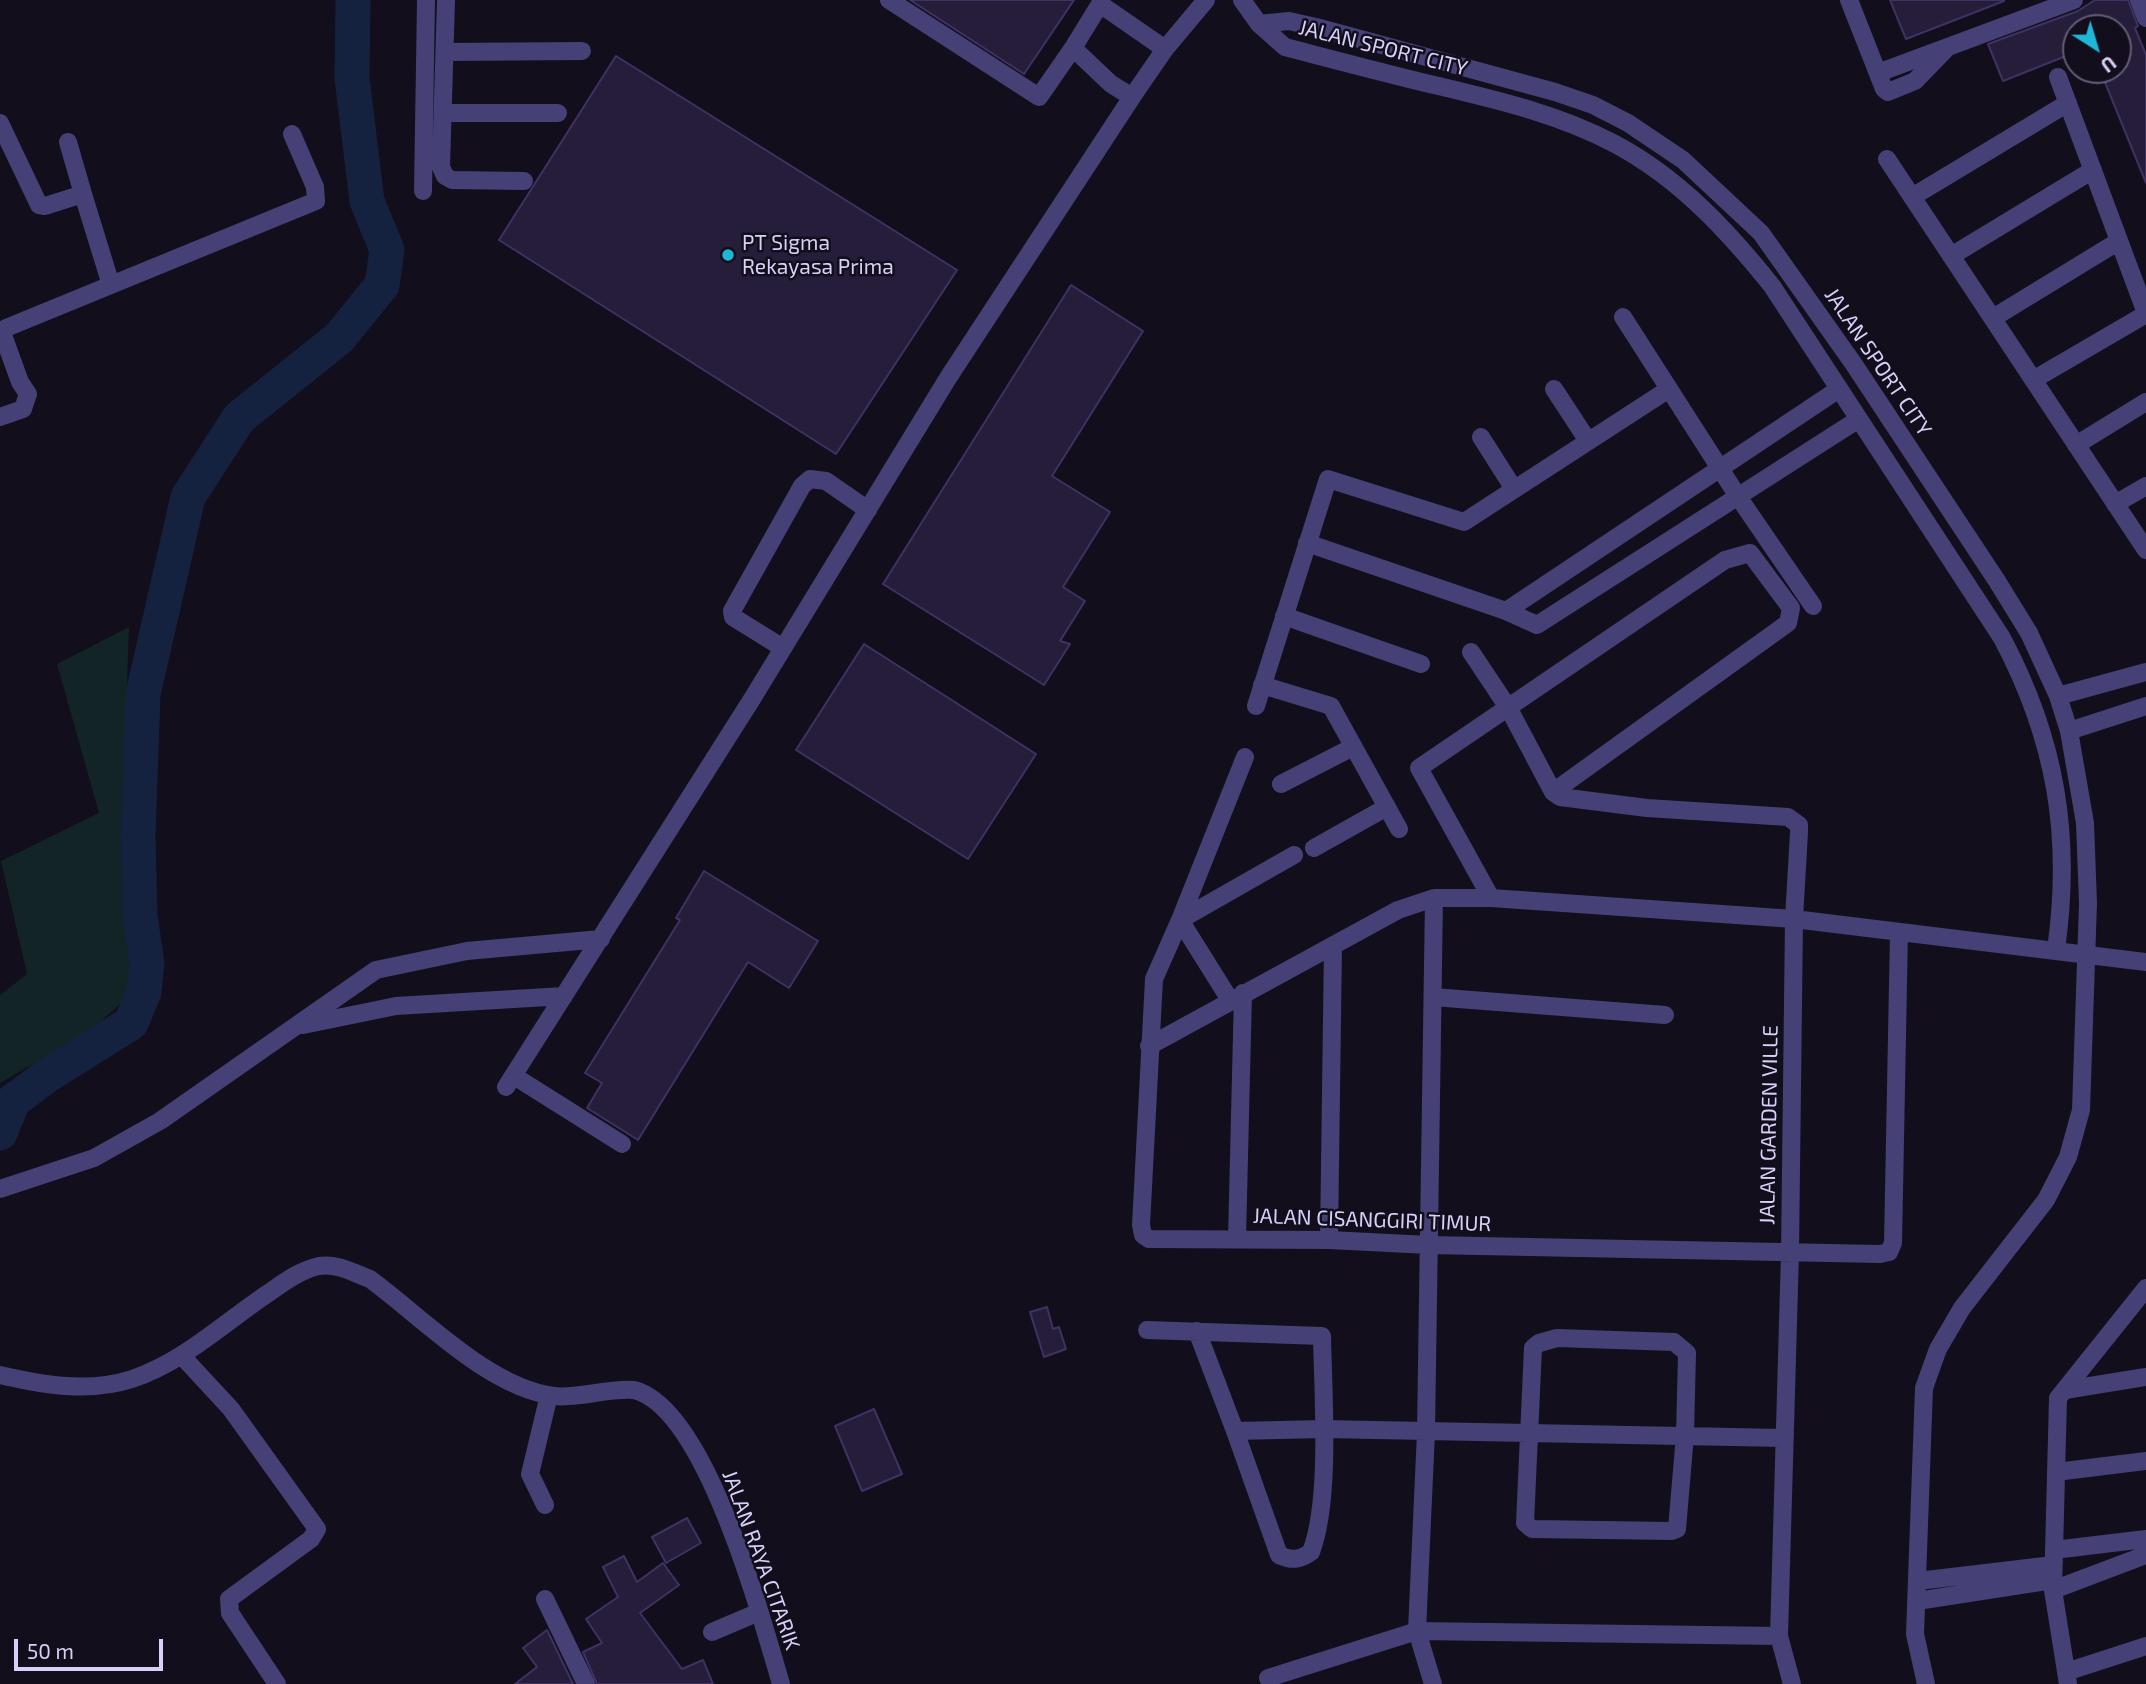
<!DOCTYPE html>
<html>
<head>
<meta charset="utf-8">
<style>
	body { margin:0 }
	#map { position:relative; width:2146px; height:1684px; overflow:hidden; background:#120e1c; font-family:"Exo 2",sans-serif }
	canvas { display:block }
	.north { position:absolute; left:2062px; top:14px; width:70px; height:70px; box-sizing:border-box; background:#120e1c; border:2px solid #615c74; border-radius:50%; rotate:143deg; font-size:19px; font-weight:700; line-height:28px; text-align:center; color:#d7d0f8 }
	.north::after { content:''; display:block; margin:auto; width:24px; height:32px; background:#1eb7d6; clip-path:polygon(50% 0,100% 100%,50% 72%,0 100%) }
	.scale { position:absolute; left:14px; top:1639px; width:149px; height:32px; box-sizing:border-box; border:4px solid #d7d0f8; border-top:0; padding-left:9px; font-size:21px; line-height:24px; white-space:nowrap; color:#d7d0f8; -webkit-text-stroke:5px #120e1c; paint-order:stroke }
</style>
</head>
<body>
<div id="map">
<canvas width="2146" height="1684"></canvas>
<div class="north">U</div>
<div class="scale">50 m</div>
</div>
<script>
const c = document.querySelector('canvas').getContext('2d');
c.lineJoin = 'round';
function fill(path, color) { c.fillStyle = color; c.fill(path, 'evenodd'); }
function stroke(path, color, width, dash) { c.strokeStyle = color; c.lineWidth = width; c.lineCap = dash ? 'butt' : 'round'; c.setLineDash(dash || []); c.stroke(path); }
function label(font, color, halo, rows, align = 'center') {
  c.font = font + ' "Exo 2",sans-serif'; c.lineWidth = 5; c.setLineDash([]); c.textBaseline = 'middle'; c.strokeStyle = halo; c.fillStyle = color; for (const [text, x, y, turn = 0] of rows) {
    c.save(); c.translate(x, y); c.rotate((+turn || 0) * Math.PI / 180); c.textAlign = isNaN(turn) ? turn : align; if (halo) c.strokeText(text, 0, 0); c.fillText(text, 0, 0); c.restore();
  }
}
const green = new Path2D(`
	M129 627 123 804 133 930 128 997 90 1031 0 1083V995L27 974 1 861 99 813 57 664Z`);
const river = new Path2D(`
	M0 1133 13 1101 48 1075 131 1023 144 992 147 963 140 916 138 837 143 694 188 497 239 418 339 338 382 285 387 250 367 201 352 78 353 0`);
const building = new Path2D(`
	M910 0H1074L1024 74Z
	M1890 0H2004V1L1906 39Z
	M2095 0H2128L2138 26 2135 28 2146 55V183L2100 70H2118V28H2076V52L2003 81 1988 44 2078 11Z
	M616 56 957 270 836 454 499 240Z
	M1071 285 1143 331 1052 476 1110 512 1063 587 1085 601 1060 641 1070 644 1044 685 883 584Z
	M864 644 1036 754 968 859 796 750Z
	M704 871 818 941 789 988 748 962 638 1140 587 1108 602 1083 585 1073 680 920 676 918Z
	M1047 1307 1053 1329 1059 1327 1066 1349 1044 1357 1030 1312Z
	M874 1409 902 1474 862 1491 835 1426Z
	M687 1518 701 1543 666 1563 652 1537Z
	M624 1556 637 1582 663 1563 679 1585 640 1613 682 1669 703 1660 713 1684H597L583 1652 602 1643 586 1619 618 1597 603 1567Z
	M547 1630 573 1684H515L537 1667 523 1648Z`);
const minor = new Path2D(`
	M446 0 441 167 445 176 452 180 524 181
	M889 0 1039 97 1073 48
	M1242 0 1259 24
	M1849 0 1884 89 1888 92 1915 81 1946 49
	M2139 0 2146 18
	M445 52 582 51
	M1878 73 2074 0
	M2058 77 2146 313
	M1132 97 1111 84 1073 48 1100 4 1165 49
	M443 113H558
	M0 123 39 205 45 206 83 194 111 285
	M68 142 83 194
	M1887 159 2146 550
	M423 191 426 0
	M1912 197 2068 103
	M1951 256 2093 170
	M1623 317 1737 495 1813 606
	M1993 318 2119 241
	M2033 380 2146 314
	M1554 389 1588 441
	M0 417 23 409 28 394 20 382 3 335 6 328 316 201 315 187 292 134
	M1481 437 1514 489
	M2076 445 2146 402
	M2115 504 2146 486
	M1307 543 1506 611 1537 625 1859 419
	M1506 611 1839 389
	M1284 616 1421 664
	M783 648 733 617 732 611 802 486 810 479 826 481 868 510
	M1262 685 1331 706 1399 829
	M2058 696 2146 672
	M1256 706 1328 479 1464 522 1669 389
	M2069 731 2146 706
	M1281 784 1353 747
	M1314 848 1387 807
	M1491 898 1419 768 1725 560 1750 553 1791 608 1788 623 1553 792
	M1180 920 1245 757
	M1180 920 1294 855
	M1433 997 1665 1015
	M1230 1000 1180 920 1154 979 1141 1225 1143 1235 1149 1239 1329 1240 1429 1245 1880 1254 1889 1252 1893 1243 1899 932
	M303 1025 396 1006 564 996
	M1149 1046 1398 910 1434 898H1491L1794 919 1799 832V825L1788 817 1647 808 1560 797 1553 792 1509 709 1471 652
	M514 1076 622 1144
	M506 1087 752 699 948 378 1132 97 1165 49 1206 0
	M0 1189 94 1158 160 1121 376 970 467 951 601 939
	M1237 1239 1243 993
	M1329 1240 1333 945
	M1147 1330 1322 1336C1323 1394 1331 1500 1311 1552 1300 1560 1292 1561 1279 1555L1235 1431 1324 1429 1783 1438
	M1197 1331 1235 1431
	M1557 1338 1674 1342 1687 1353 1685 1435 1677 1529 1672 1531 1532 1529 1525 1523 1533 1348 1539 1343Z
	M181 1355 231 1409 317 1529 311 1539 229 1599 230 1613 277 1684
	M0 1375C43 1385 89 1393 132 1379 183 1362 224 1323 267 1294 283 1283 300 1270 319 1266 337 1263 354 1273 370 1279 422 1317 489 1388 554 1396 579 1399 607 1388 634 1390 706 1408 761 1617 781 1684
	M2065 1390 2146 1377
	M2056 1472 2146 1461
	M545 1505 530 1474 549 1395
	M2054 1550 2146 1539
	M1918 1581 2053 1565
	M2053 1590 2146 1555
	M545 1599 586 1684
	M1917 1601 2053 1580
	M712 1632 759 1612
	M2066 1672 2146 1646
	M1268 1678 1417 1631 1779 1636
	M1433 1684 1417 1631 1426 1432 1434 898
	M1792 1684 1779 1636 1790 1253 1794 919 2146 962
	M1926 1684 1915 1634 1924 1388 1938 1349 1962 1308 2046 1200 2068 1157 2081 1110 2088 903 2085 823 2069 731 2058 696 2029 633 1997 581 1853 363 1761 233 1683 160 1628 123 1593 105 1555 92 1316 27 1289 21 1259 24 1285 47C1335 60 1384 73 1434 85 1497 100 1558 114 1615 144 1679 178 1728 231 1772 286L2002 638C2056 740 2072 836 2056 950
	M2068 1684 2053 1590 2058 1398 2146 1288`);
const markers = [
	[728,255,7,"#1eb7d6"]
];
const streetNames = [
	["JALAN SPORT CITY",1383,48,14],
	["JALAN SPORT CITY",1878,362,56],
	["JALAN GARDEN VILLE",1769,1125,-89],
	["JALAN CISANGGIRI TIMUR",1372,1220,2],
	["JALAN RAYA CITARIK",761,1560,70]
];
const poiNames = [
	["PT Sigma",742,243],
	["Rekayasa Prima",742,267]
];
fill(green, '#122425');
stroke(river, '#15223f', 35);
fill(building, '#251d3a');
stroke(building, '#3f3263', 2);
stroke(minor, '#454075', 18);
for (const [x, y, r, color] of markers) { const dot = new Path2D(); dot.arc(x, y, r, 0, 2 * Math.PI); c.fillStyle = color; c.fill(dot); stroke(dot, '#120e1c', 2.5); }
label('21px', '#d7d0f8', '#120e1c', streetNames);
label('21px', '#d7d0f8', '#120e1c', poiNames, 'left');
</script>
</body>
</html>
